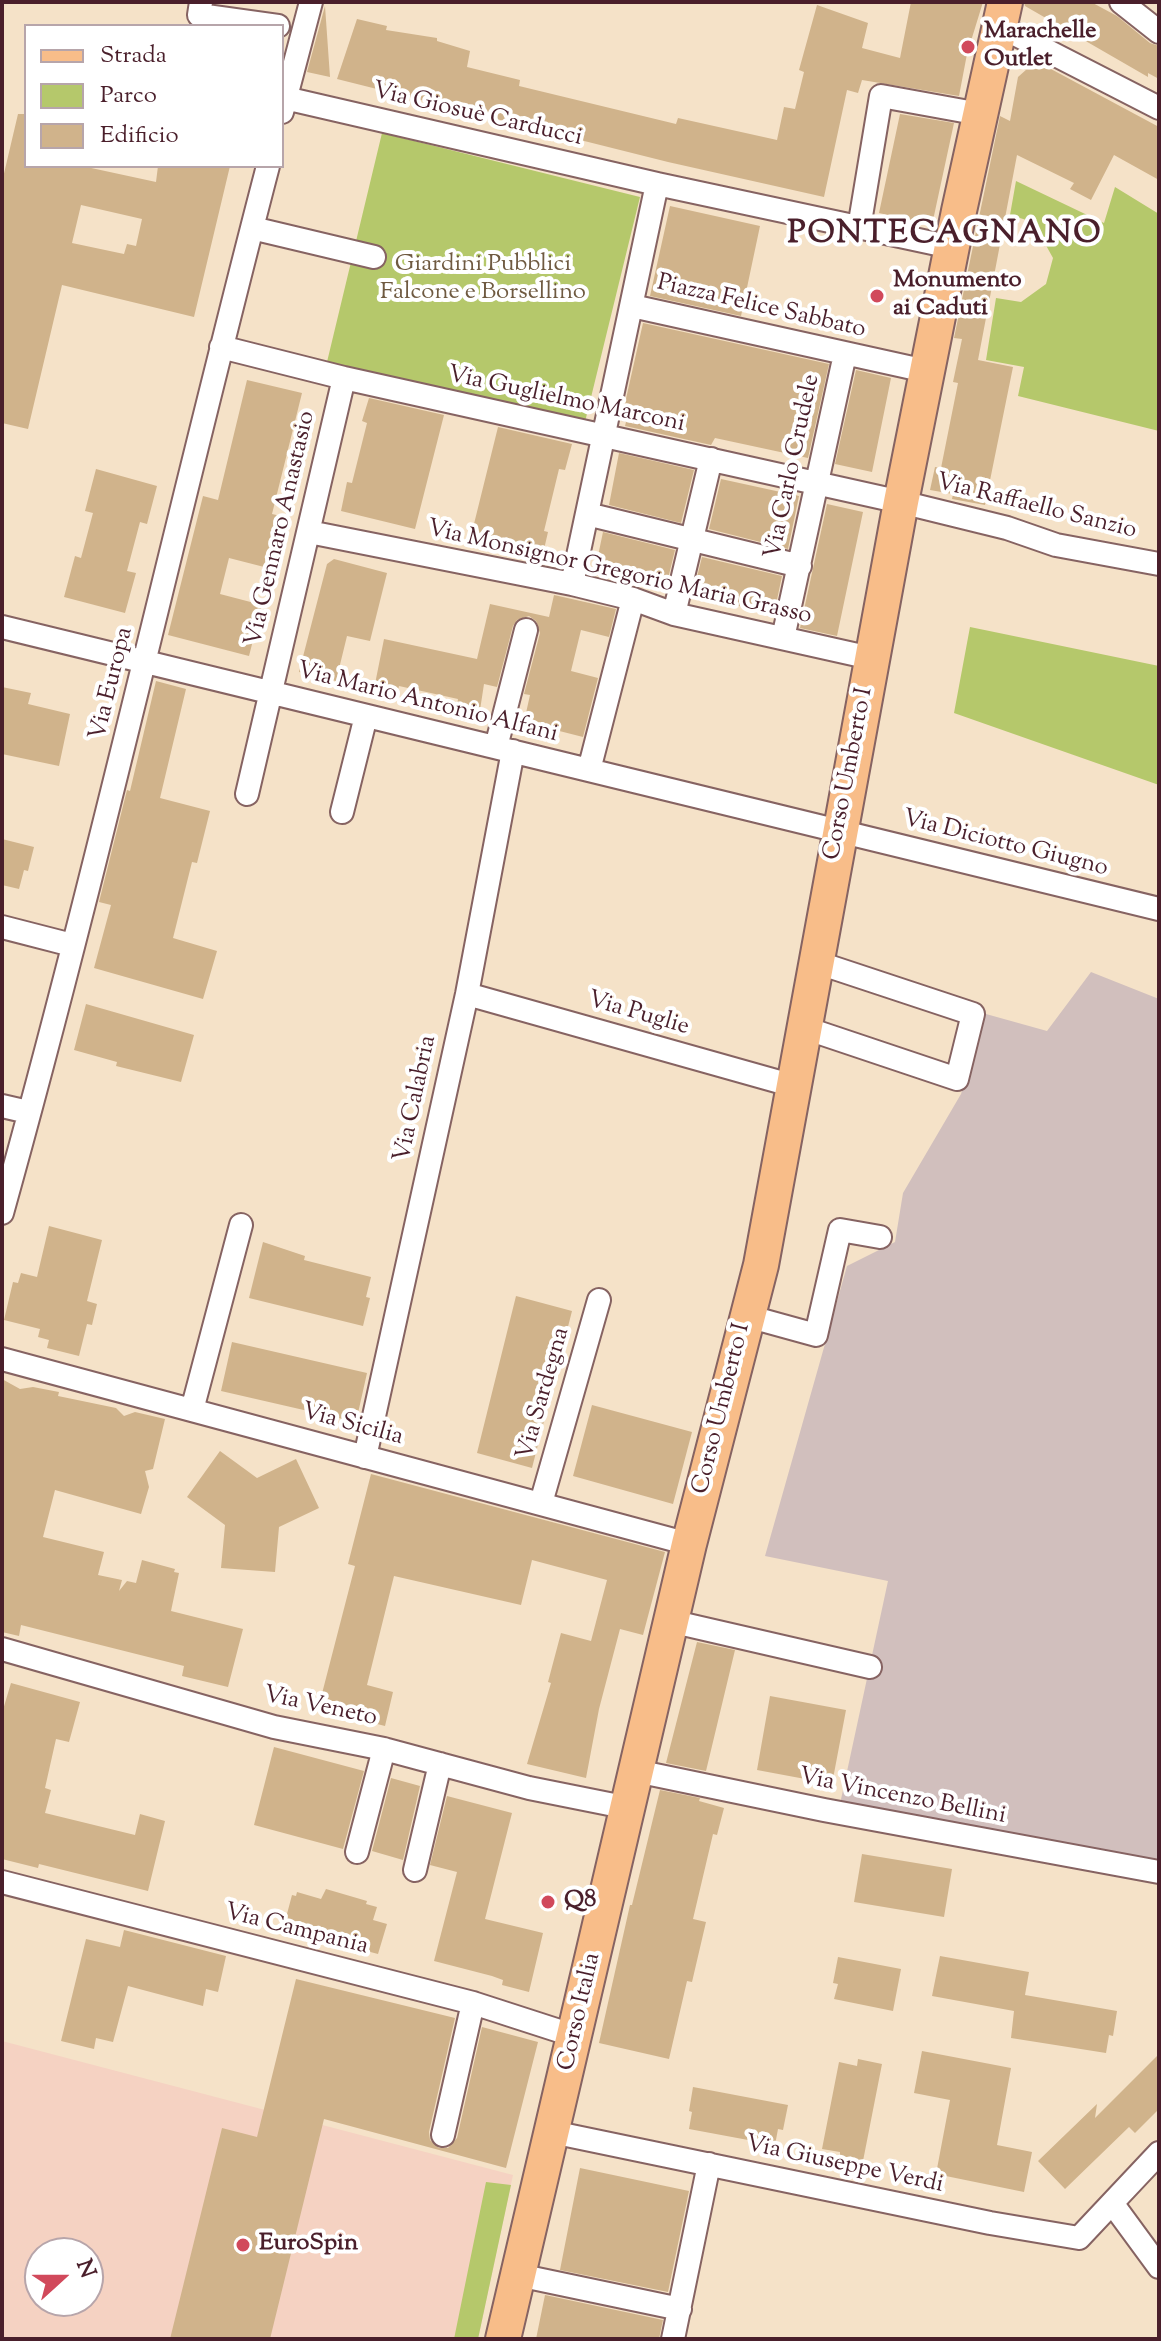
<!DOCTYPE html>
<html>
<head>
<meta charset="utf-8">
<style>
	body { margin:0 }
	#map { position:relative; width:1161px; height:2341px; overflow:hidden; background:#f5e2c8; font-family:"Sorts Mill Goudy",serif }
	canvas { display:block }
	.frame { position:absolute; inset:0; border:4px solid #4a1f2b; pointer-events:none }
	.legend { position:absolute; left:24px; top:24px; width:260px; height:144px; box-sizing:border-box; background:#fff; border:2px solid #b7a5aa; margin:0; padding:10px 14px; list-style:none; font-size:24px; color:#4a1f2b }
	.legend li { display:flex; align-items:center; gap:16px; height:40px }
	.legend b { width:40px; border:2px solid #b7a5aa }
	.north { position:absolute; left:24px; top:2237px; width:80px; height:80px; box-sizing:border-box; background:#fff; border:2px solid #b7a5aa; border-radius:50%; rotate:69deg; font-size:22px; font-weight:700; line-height:32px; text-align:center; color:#4a1f2b }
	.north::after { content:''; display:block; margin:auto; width:28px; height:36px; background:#d1495b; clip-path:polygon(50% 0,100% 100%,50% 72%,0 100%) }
</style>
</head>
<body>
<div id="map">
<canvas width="1161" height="2341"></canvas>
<div class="frame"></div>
<ul class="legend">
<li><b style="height:10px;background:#f8bd89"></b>Strada</li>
<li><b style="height:22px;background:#b5c86b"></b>Parco</li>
<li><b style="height:22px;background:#d0b38b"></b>Edificio</li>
</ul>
<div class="north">N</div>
</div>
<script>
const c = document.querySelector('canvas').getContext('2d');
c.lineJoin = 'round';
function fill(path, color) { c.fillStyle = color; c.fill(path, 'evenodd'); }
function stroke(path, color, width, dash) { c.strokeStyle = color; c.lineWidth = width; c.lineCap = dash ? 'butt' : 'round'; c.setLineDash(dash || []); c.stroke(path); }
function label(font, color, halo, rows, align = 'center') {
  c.font = font + ' "Sorts Mill Goudy",serif'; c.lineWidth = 8; c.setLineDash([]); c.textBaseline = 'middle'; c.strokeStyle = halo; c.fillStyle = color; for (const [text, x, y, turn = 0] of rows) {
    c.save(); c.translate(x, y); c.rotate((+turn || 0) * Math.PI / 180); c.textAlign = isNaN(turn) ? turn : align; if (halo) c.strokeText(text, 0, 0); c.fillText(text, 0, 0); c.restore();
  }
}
const built = new Path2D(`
	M2 2041 513 2175 478 2339H2ZM40 2253H88V2301H40Z`);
const industrial = new Path2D(`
	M1091 972 1159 999V1865L840 1804 888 1581 765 1556 847 1266 895 1242 903 1193 961 1094 986 1014 1047 1031Z`);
const green = new Path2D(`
	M382 133 640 197 584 426 327 362Z
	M1016 181 1104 223 1115 187 1159 214V431L1018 396 1024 367 986 360 996 298 1021 302 1046 284 1053 258 1033 222 1010 215Z
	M970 627 1159 666V785L954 713Z
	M486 2182 511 2185 478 2339H454Z`);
const building = new Path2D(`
	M911 2H983L967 54 959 96 862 80 858 93 847 90 824 197 668 162 337 79 357 19 387 26 386 30 437 38V41L470 51 467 67 520 80 519 86 676 124 678 118 777 140 784 107 795 109 804 72 799 70 817 5 868 23 862 48 900 58Z
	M1024 2H1091L1117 16 1150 43 1159 46V79L1148 73V77L1025 6Z
	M325 6 330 77 307 72Z
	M1036 61 1159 127V180L1114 155 1091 200 1070 189 1074 183 1017 155 978 360 1013 367 985 505 952 499 953 494 930 490 935 467 941 468 958 383 953 382 962 339 954 338 1000 116 1010 121 1018 77Z
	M18 114H26V166H82L156 182 158 166H230L194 317 62 285 28 429 2 423V182ZM81 205 142 219 136 246 127 244 124 254 72 243Z
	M900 114 954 123 932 225 879 213Z
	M670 206 760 226 741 316 650 296Z
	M643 323 829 364 808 458 715 438 711 445 625 426 626 422 621 421Z
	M856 370 891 378 872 472 835 464Z
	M247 380 302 393 272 514 285 517 272 569 229 558 220 594 262 605 249 656 168 635 203 496 218 500Z
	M369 398 444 415 415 529 341 511 347 482 352 483 367 423 362 421Z
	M498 427 572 444 565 470 559 469 544 531 548 532 542 558 470 540Z
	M619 453 694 470 681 523 609 505Z
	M96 469 157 486 147 524 140 522 127 571 136 573 125 613 64 597 75 556 81 558 93 513 85 511Z
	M721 479 799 496 788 549 709 529Z
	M827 504 863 512 837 636 800 628Z
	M603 532 675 550 666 587 630 579 629 584 594 575Z
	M702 557 782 576 774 614 699 597V594L693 593Z
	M334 559 387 573 370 641 347 636 336 681 299 672 327 564Z
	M554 595 616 609 609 637 581 630 571 671 598 678 583 737 524 722 530 695 524 694 540 633 536 621 529 616 517 620 513 626 497 687 484 684 480 710 457 705 458 699 399 686 398 690 375 684 384 639 477 659 490 604 549 617Z
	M156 681 186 689 160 798 210 811 197 863 192 862 173 938 217 951 203 999 94 968 111 905 99 902 127 790 130 791Z
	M2 687 31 693 28 704 70 714 59 766 2 754Z
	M2 839 34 847 28 871 24 870 19 889 2 885Z
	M86 1004 194 1035 181 1082 116 1066 117 1062 74 1050Z
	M49 1226 102 1240 87 1301 97 1304 92 1325 87 1324 79 1356 47 1348 49 1340 38 1337 40 1329 4 1320 13 1282 18 1283 21 1273 37 1277Z
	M263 1242 305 1256 304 1260 371 1277 366 1297 370 1298 363 1326 249 1298Z
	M516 1296 572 1311 532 1468 477 1453Z
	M232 1342 367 1373 356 1422 221 1391Z
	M2 1379 20 1389 33 1387 59 1392 58 1396 116 1408 124 1416 135 1412 165 1419 153 1469 145 1471 149 1487 141 1514 55 1490 43 1537 104 1552 98 1575 122 1580 119 1591 127 1581 136 1583 142 1560 175 1569 174 1572 179 1573 171 1611 243 1629 228 1687 182 1676 184 1666 21 1625 19 1636 2 1632Z
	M592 1405 692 1432 673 1504 573 1476Z
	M220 1451 257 1478 296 1459 319 1508 279 1527 275 1572 221 1568 225 1525 187 1497Z
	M371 1474 665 1552 643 1635 620 1629 599 1709 586 1778 527 1764 551 1683 548 1682 561 1633 591 1641 607 1580 532 1560 521 1605 394 1576 367 1685 393 1692 385 1726 318 1709 355 1566 348 1564Z
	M697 1642 735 1650 706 1771 666 1763Z
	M11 1683 80 1702 69 1742 56 1739 45 1788 51 1790 45 1813 135 1835 140 1814 165 1821 148 1891 39 1864 38 1868 2 1859V1713Z
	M770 1696 846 1710 832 1784 757 1770Z
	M274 1747 364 1771 343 1849 254 1825Z
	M391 1778 420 1786 403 1860 372 1851Z
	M660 1790 700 1798 699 1801 724 1808 717 1835 713 1834 693 1919 706 1922 692 1982 687 1981 669 2059 599 2043 630 1905H632Z
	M447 1796 512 1813 485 1919 543 1933 529 1992 502 1985 503 1980 492 1976 434 1961 457 1872 430 1865Z
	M862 1854 952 1869 944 1917 854 1902Z
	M326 1889 367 1901 366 1904 377 1907 373 1920 387 1924 378 1954 283 1929 292 1895 296 1896 297 1892 321 1899Z
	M124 1930 226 1956 218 1992 206 1989 203 2006 128 1986 113 2042 96 2038 94 2049 61 2041 86 1939 120 1947Z
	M940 1956 1029 1972 1025 1995 1117 2011 1113 2036 1109 2035 1106 2053 1011 2038 1014 2011 932 1996Z
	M838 1957 901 1969 893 2011 834 1999 838 1984 833 1983Z
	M296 1979 455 2018 429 2132 430 2140 439 2148H448L457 2138 482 2027 538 2042 506 2168 324 2119 270 2339H170L222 2128 257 2137Z
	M922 2051 1011 2068 997 2145 1032 2152 1024 2192 936 2174 950 2100 914 2093Z
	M1159 2054V2109L1135 2133 1129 2127 1065 2189 1038 2161 1097 2104 1095 2118Z
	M858 2059 882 2064 863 2161 840 2156V2152L822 2149 839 2062 857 2066Z
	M693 2087 788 2105 783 2130 778 2129 775 2145 689 2129 692 2112 689 2111Z
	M580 2168 689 2191 668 2292 560 2270Z
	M545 2295 663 2320 659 2339H536Z`);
const street = new Path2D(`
	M201 2 199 15 278 26
	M1121 2 1159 32
	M999 26 1159 108
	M285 98 657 184
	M282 112 311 2
	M252 228 374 257
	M859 228 881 96 980 114
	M632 306 926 371
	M221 347 344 378 901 502 1007 528 1056 545 1159 564
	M587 514 800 566
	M309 532 572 584 633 599 674 614 871 658
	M572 584 657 184 951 247
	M674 614 711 459
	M2 627 1159 909
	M783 638 845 354
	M496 747 526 630
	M589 770 633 599
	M247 794 344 378
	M342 812 366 716
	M2 927 72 945
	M467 994 794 1086
	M805 1028 957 1079 973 1014 816 962
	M2 1106 28 1112
	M2 1213C99 866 177 514 268 166
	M747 1316 816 1335 840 1230 880 1237
	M2 1359 689 1544
	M192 1410 241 1225
	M365 1457 467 994 513 751
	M541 1503 599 1300
	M670 1621 870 1667
	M2 1649 274 1727 384 1749 529 1788 629 1808
	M636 1771 824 1810 1159 1872
	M357 1852 384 1749
	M415 1870 440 1764
	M2 1882 473 2003 575 2036
	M552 2132 990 2223 1079 2238 1159 2153
	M443 2135 473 2003
	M1112 2203 1159 2267
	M518 2275 680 2309
	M673 2339 709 2164`);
const primary = new Path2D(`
	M503 2339 689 1544 761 1265 901 502 959 211 1005 2`);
const markers = [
	[968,47,8,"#d1495b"],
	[877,296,8,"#d1495b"],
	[548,1902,8,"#d1495b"],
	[243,2245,8,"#d1495b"]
];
const poiNames = [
	["Marachelle",984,33],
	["Outlet",984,61],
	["Monumento",893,282],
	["ai Caduti",893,310],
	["Q8",564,1902],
	["EuroSpin",259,2245]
];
const streetNames = [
	["Via Giosuè Carducci",477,116,13],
	["Piazza Felice Sabbato",761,308,13],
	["Via Guglielmo Marconi",566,401,12],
	["Via Carlo Crudele",794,467,-78],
	["Via Raffaello Sanzio",1036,508,14],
	["Via Gennaro Anastasio",282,529,-77],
	["Via Monsignor Gregorio Maria Grasso",619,574,13],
	["Via Europa",113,684,-76],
	["Via Mario Antonio Alfani",427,704,14],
	["Corso Umberto I",850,774,-79],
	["Via Diciotto Giugno",1005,845,14],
	["Via Puglie",638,1015,16],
	["Via Calabria",417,1099,-78],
	["Via Sardegna",545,1394,-74],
	["Corso Umberto I",723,1409,-76],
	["Via Sicilia",352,1426,15],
	["Via Veneto",320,1708,12],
	["Via Vincenzo Bellini",902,1798,11],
	["Via Campania",296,1931,14],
	["Corso Italia",581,2012,-77],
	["Via Giuseppe Verdi",844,2166,12]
];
const parkNames = [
	["Giardini Pubblici",483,266],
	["Falcone e Borsellino",483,294]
];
const districtNames = [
	["PONTECAGNANO",945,237]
];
fill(built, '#f5d2c2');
fill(industrial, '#d1bfbd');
fill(green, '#b5c86b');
fill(building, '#d0b38b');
stroke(street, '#866362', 26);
stroke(primary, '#866362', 38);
stroke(street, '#fff', 22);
stroke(primary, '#f8bd89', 34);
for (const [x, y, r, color] of markers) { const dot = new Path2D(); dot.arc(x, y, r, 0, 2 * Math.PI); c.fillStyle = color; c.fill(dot); stroke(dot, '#fff', 3); }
label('bold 24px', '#4a1f2b', '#fff', poiNames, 'left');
label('24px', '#4a1f2b', '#fff', streetNames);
label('24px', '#6f5a41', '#fff', parkNames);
c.letterSpacing = '2px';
label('bold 32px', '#4a1f2b', '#fff', districtNames);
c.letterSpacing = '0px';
</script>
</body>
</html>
